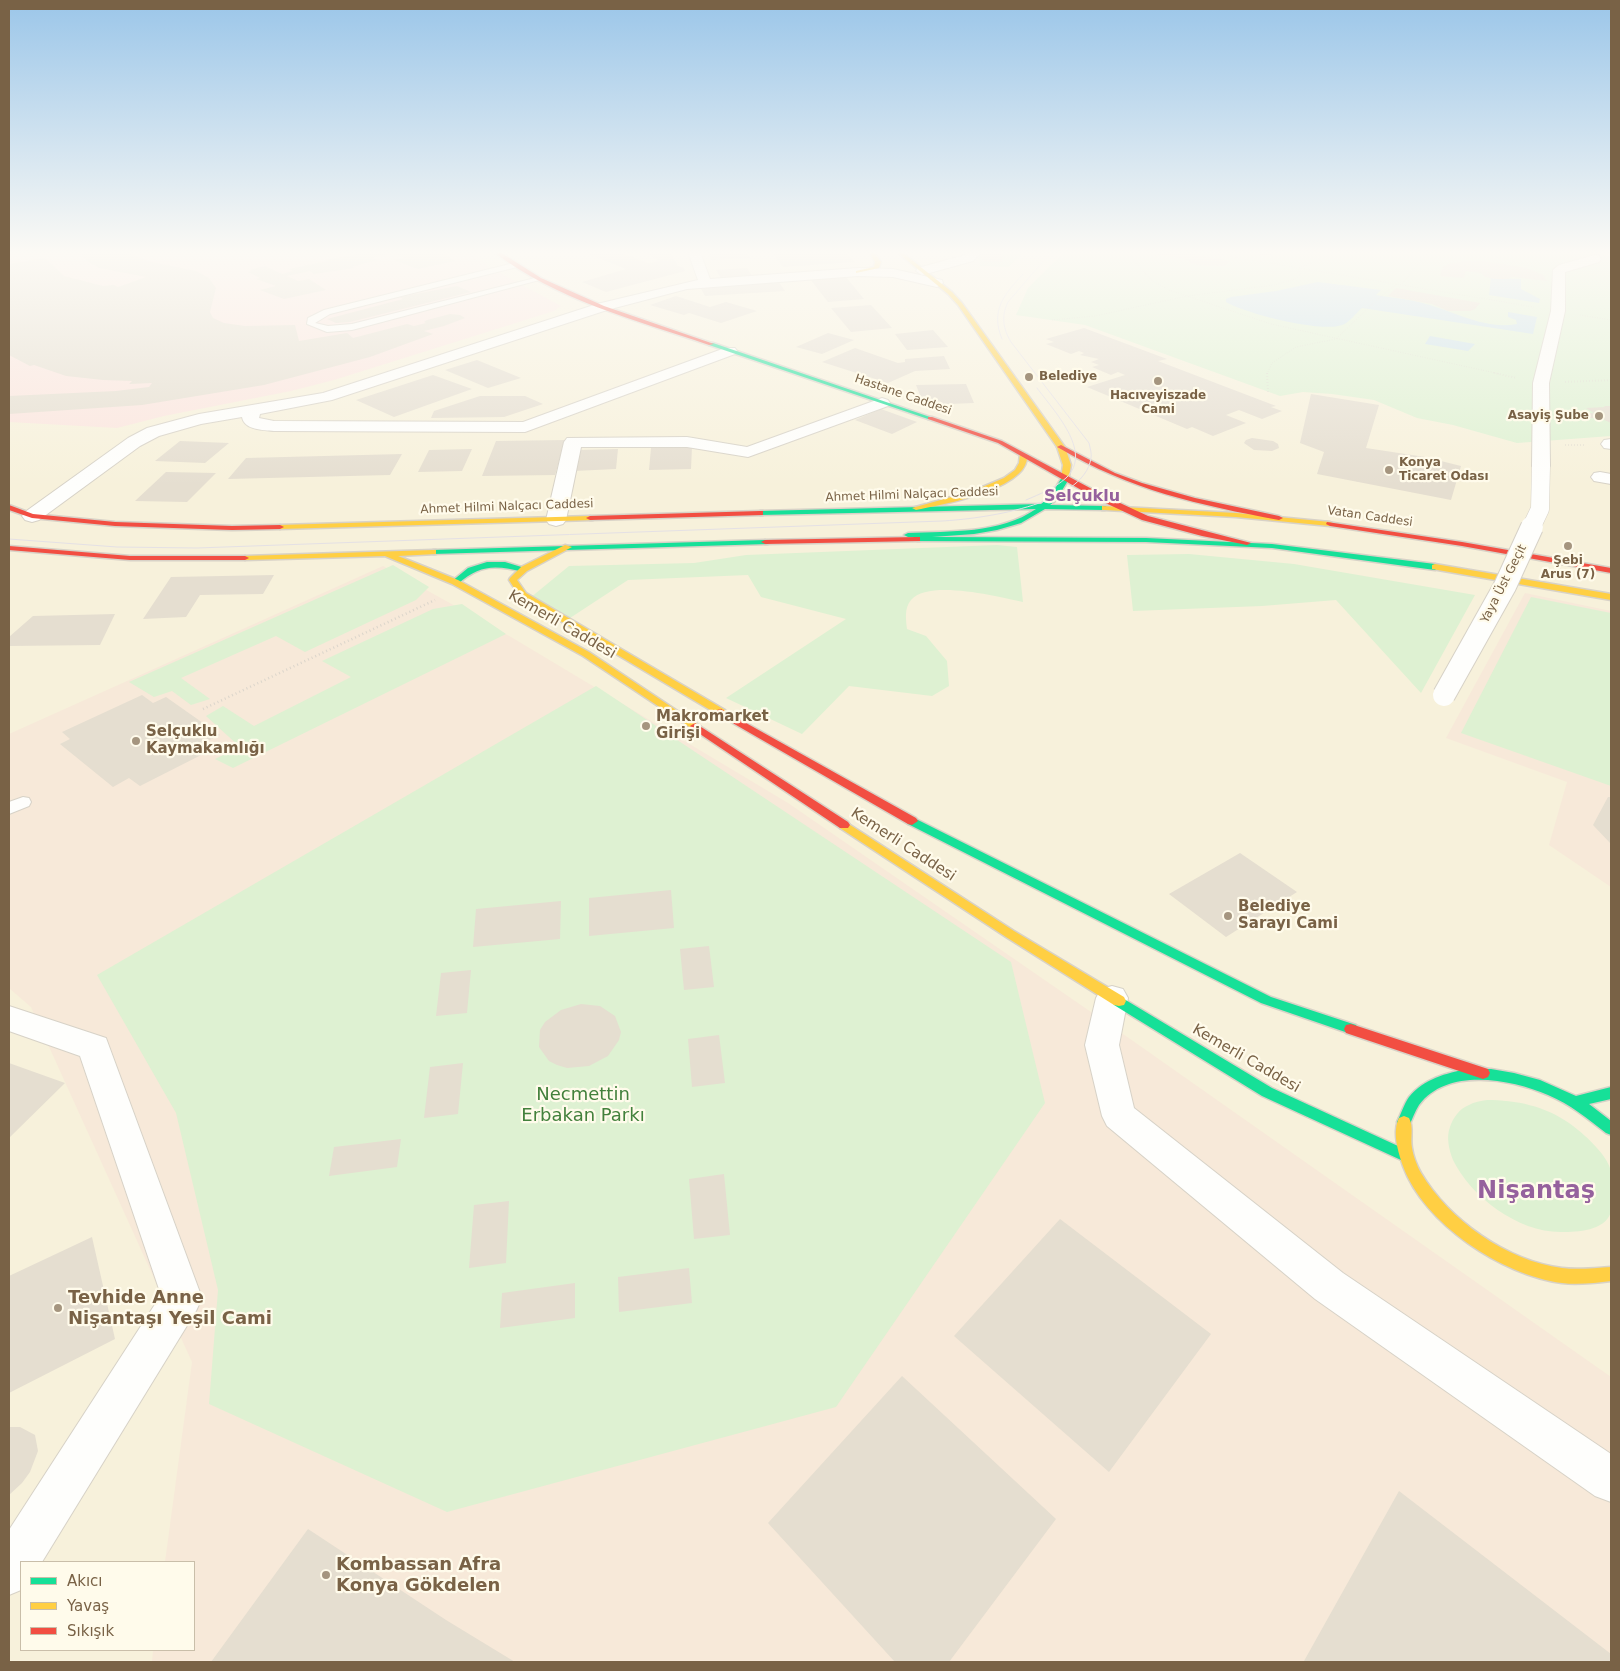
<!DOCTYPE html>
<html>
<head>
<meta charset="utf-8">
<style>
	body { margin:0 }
	#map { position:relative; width:1620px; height:1671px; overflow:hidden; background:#f8f5e9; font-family:"DejaVu Sans",sans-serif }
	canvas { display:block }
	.frame { position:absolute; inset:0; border:10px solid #796246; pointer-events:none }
	.legend { position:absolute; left:20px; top:1561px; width:175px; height:90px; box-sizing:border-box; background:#fffbeb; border:1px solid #c9bea9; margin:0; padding:6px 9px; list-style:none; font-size:15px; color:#796246 }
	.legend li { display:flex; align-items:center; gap:10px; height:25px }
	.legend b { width:25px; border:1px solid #c9bea9 }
</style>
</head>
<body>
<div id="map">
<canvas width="1620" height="1671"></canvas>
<div class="frame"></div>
<ul class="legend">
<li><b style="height:6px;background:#16e098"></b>Akıcı</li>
<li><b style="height:6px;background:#ffcf43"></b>Yavaş</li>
<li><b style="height:6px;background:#f24e42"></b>Sıkışık</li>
</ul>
</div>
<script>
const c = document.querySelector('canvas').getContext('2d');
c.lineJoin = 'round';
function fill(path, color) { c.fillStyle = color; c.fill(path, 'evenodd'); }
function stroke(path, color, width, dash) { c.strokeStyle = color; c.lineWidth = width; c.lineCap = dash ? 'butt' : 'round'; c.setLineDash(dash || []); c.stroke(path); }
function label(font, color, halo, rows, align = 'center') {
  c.font = font + ' "DejaVu Sans",sans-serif'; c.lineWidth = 4.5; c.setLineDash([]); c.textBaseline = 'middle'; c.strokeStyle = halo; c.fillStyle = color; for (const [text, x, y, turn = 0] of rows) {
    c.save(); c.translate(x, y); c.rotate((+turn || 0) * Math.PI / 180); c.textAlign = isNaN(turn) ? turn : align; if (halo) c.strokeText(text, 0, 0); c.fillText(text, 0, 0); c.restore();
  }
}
const residential = new Path2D(`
	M9 252H1611V1662H9ZM21 1562H194V1650H21Z`);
const commercial = new Path2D(`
	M383 566 511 637 788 803 1133 1041 1611 1377V1662H152L153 1650H194V1562H165L192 1362 31 1007 9 988V734Z
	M1525 593 1611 611V887L1549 845 1567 782 1446 738Z`);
const medical = new Path2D(`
	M9 252H147L149 255 179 252H473L489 267 561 306 554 311 334 380 291 391 164 416 117 428 9 422Z`);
const green = new Path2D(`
	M978 252H1025L1008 267 980 266Z
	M1064 252H1597L1611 257V436L1517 443 1453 425 1417 418 1374 400 1332 394 1303 392 1280 396 1085 325 1016 315 1028 288Z
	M997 545 1017 547 1023 602C999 597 929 579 911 600 904 608 906 620 907 629L926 636 947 661 949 686 932 696 849 686 802 734 726 698 846 619 761 597 748 575 628 580 570 618 530 598 569 566 694 563 746 555Z
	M1189 554 1294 564 1475 595 1421 693 1336 600 1262 606 1133 611 1127 555Z
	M393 565 429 587 416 600 305 652 276 636 181 678 210 699 191 705 172 691 154 697 129 682Z
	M1531 597 1611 613V786L1461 733Z
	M462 604 506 634 233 768 215 759 240 747 206 716 223 706 254 726 351 677 322 661 433 609Z
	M596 686 1011 962 1045 1103 836 1407 447 1512 209 1404 218 1290 176 1113 97 975Z
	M1487 1100C1516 1100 1545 1106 1569 1123 1583 1133 1607 1154 1611 1171 1612 1178 1611 1186 1611 1193 1611 1199 1613 1207 1611 1212 1605 1231 1577 1232 1562 1232 1519 1233 1471 1197 1453 1160 1449 1150 1446 1137 1450 1127 1453 1118 1459 1109 1469 1105 1474 1102 1481 1101 1487 1100Z`);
const water = new Path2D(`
	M1491 278 1521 279V289L1540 299 1539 303 1489 295Z
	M1318 282 1381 290 1376 295C1392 298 1410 299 1426 304 1456 312 1485 330 1517 324L1516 320 1508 317V312L1537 317 1533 334 1362 308C1356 313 1349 323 1342 325 1321 333 1244 313 1226 302V299L1231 297 1276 291Z
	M1430 336 1475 344 1468 351 1425 344Z`);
const building = new Path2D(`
	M94 252H127L148 261 196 271 209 278 216 288 210 312 213 318 224 323 245 326 295 325 299 341 347 333 353 338 407 324 414 326 426 323 424 322 427 320 450 314 460 315 465 318 444 326 424 331 433 334 370 357 264 385 142 405 9 414V396L116 391 149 387 152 383 129 384 132 381 103 380 66 376 34 365 30 366 9 355V264L45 258 64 276 103 286 114 285 118 287 146 277 99 268 87 261 80 254Z
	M368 252H441L455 261 418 269 394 260 404 258 393 253 372 258 377 260 352 267 355 268 314 274 310 271 287 276 298 281 309 279 326 290 284 299 260 290 276 286 256 279 260 278 248 272 252 271 249 270 265 266 282 274 293 271 289 269 327 261 325 260Z
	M591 252H619L648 263 660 261 643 252H670L678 266 684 268 685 271 606 292 582 282 626 269 586 253Z
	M708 252H747L750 258 711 260Z
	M772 252H846L855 262 783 267Z
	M979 252H999L1004 258H1001L1003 262H983Z
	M1160 252H1179L1231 261 1224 266 1198 265 1190 263 1189 260 1157 254Z
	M1251 252H1276V253L1265 256Z
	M1483 261 1527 268 1543 275 1547 281 1513 277 1507 279H1496L1485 277 1481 273 1466 271 1464 278 1440 276 1443 267 1448 264 1465 261Z
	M747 268 752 276 721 278 716 270Z
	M845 276 864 299 828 302 810 279Z
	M778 281 785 291 705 296 700 287Z
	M457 286 471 292 350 322 336 323 327 319 403 299 400 297Z
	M1396 288 1480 303 1475 309 1470 311H1448L1432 304 1388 296Z
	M676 296 710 307 726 302 757 311 721 323 689 313 684 315 650 305Z
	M871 305 892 328 851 332 831 308Z
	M1084 328 1167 359 1158 361 1276 406 1271 407 1282 411 1262 419 1239 410 1226 415 1246 423 1213 436 1192 427 1187 429 1087 387 1125 375 1118 372 1111 375 1092 367 1099 365 1091 362 1099 359 1080 355 1084 353 1079 351 1071 354 1046 344 1054 342 1046 339Z
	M933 330 948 347 907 350 895 334Z
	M828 333 854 340 822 354 796 347Z
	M855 348 898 363 905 362V359L944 356 950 369 915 371 888 383 822 362Z
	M477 360 521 378 488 388 445 370Z
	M433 375 472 389 394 417 356 400Z
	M966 384 974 403 924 405 916 385Z
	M1311 394 1379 405 1366 448 1425 457 1461 466 1451 500 1317 474 1324 452 1300 443Z
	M480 396H525L543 404 504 417 431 418 434 411Z
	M1604 406H1611V423L1600 418H1590L1583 413H1594L1586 408 1605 407Z
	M881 409 917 422 892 434 855 420Z
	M1252 438 1273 441 1278 444 1279 448 1272 451 1254 450 1244 443 1246 440Z
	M565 440 555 475 482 476 496 441Z
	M180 441 229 443 205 463 155 461Z
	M692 447 691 469 649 470 651 448Z
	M472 449 462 471 418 472 429 450Z
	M618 449 616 469 574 471 578 450Z
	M402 454 390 475 228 479 246 458Z
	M166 472 216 473 187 502 135 501Z
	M274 575 263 594 200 595 186 617 143 619 171 577Z
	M115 614 100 645 9 646V637L33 616Z
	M142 695 153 703 166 697 220 735 201 744 211 750 140 786 129 778 113 787 60 744 70 739 62 732Z
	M1608 797H1611V844L1593 825Z
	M1240 853 1297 892 1226 937 1169 894Z
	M671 890 674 928 589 936V898Z
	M561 901 560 939 473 947 476 909Z
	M709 946 714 987 684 990 680 949Z
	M471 970 467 1013 436 1016 441 973Z
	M581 1004 600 1006 615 1016 621 1032 619 1040 608 1056 589 1066 567 1068 557 1065 549 1061 539 1047 540 1030 545 1022 561 1010Z
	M719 1035 725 1083 692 1087 688 1039Z
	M9 1063 65 1083 9 1138Z
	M463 1063 458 1114 424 1118 430 1067Z
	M401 1139 397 1167 329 1176 334 1147Z
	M724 1174 730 1235 694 1239 689 1179Z
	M509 1201 506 1263 469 1268 474 1205Z
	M1060 1219 1211 1334 1109 1472 954 1336Z
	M92 1237 115 1339 9 1393V1276Z
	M689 1268 692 1303 619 1312 618 1277Z
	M575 1283V1318L500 1328 502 1293Z
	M902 1376 1056 1519 949 1662H895L768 1523Z
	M9 1427H20L35 1435 38 1451 30 1472 22 1483 9 1495Z
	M1399 1491 1611 1654V1662H1306L1304 1661Z
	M308 1529 446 1620 515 1662H211Z`);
const pathFar2 = new Path2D(`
	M1127 252 1151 280 1169 290 1271 324 1500 374
	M1203 252 1534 307
	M1478 252 1538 268
	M1299 268 1337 252
	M1402 284 1428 252
	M1580 315 1611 320
	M1052 320 1095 316 1187 296 1274 285 1295 279 1301 274 1298 269
	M1267 374 1272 363 1296 347 1336 339 1381 296 1397 284`);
const pathFar1 = new Path2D(`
	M1267 373 1268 392
	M1494 373 1517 378
	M1565 382 1611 380
	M1565 445H1584`);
const path = new Path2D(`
	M203 709 435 600`);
const lane = new Path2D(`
	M514 263H517V267L330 314 315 323 328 326 352 324 539 277 543 279 352 330 327 332 307 324 308 318 324 310Z
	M23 797 29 798 31 802 29 806 9 814V802Z`);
const street = new Path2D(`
	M688 252H700L710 279 858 268 893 269 942 280 943 283 937 287 893 277 858 276 687 289 607 310 332 400 260 414 259 418 274 421 523 422 725 348H735L737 351 735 354 525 432 274 431C263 430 244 430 242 417L201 424 159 436 140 446 39 520 32 522 25 520 22 516 25 512 128 438 147 428 199 414 323 393 597 304 698 280Z
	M968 252H981L973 261 922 275 916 271 918 268 965 255Z
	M1595 255 1599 256 1601 259 1599 262 1565 272V311L1549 383 1550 466 1547 470 1541 471 1535 470 1532 466 1533 383 1551 311 1553 270 1559 265Z
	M882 398 888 400 890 403 888 406 748 457 687 447H581L566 520 563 524 556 526 549 524 546 520 564 442 567 438 687 437 747 447Z
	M1611 439V449L1604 448 1601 444 1604 440Z
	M1600 472 1611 474V484L1594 481 1591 477 1594 473Z
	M1112 986 1123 989 1128 998 1119 1045 1134 1108 1343 1273 1611 1454V1502L1595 1496 1315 1299 1107 1126 1102 1116 1085 1045 1096 998 1101 989Z
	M9 1006 106 1038 202 1298 196 1311 42 1562H21V1590L9 1595V1530L161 1295 80 1056 9 1031Z`);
const fast = new Path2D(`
	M709 343H713L933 418 928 419 709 345Z
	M1062 477 1069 479 1056 500 1050 505 1105 506 1109 508 1105 510 1045 509 1021 523 997 530 974 534 932 537 1146 538 1272 544 1435 564 1439 567 1435 570 1272 548 1146 542 917 541 913 539 914 537H908L904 535 908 533C950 531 1000 534 1036 509L760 515 756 513 760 511 1041 504 1050 497Z
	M765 540 769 542 768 544 433 554 429 552 433 550Z
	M487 562H505L528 569 524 572C496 565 480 564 458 584L455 585 451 582 468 568Z
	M912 817 1271 997 1356 1025 1358 1029 1356 1033 1351 1034 1261 1003 908 824 906 821Z
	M1119 996 1272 1088 1411 1152 1413 1156 1411 1160 1406 1162 1401 1160 1262 1096 1114 1005 1112 1001 1114 997Z
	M1468 1069H1491L1514 1073 1540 1080 1576 1096 1611 1087V1099L1589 1104 1611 1121V1135L1606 1133C1588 1119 1570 1104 1548 1095 1511 1079 1447 1067 1419 1105 1415 1111 1412 1120 1409 1126L1404 1128 1399 1126 1397 1122C1401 1114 1404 1104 1409 1097 1424 1079 1446 1073 1468 1069Z`);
const slow = new Path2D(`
	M869 252H874L881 262 879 268 856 273V271L874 267 875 262Z
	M897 252H902L952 292 962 303 1065 447 1071 465 1068 481 1061 479 1063 465 1057 447 958 305 948 294Z
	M1020 453 1027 455C1030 489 941 505 916 510L912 508 973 491 1004 478 1015 470 1019 463Z
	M1102 506 1236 513 1330 522 1334 524 1330 526 1236 517 1105 510H1102Z
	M590 516 594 518 593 520 280 529 276 527 280 525Z
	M565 545 572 547 527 571 517 580 526 593 725 710 726 712 725 714H717L520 597 509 580 510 578 521 567Z
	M433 550H436V554L398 556 458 580 589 652 700 726 699 728H691L583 656 452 584 385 556 245 560 241 558 245 556Z
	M1435 564 1611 594V600L1432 569V565Z
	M844 821 1014 931 1124 997 1126 1001 1124 1005 1119 1006 1114 1005 1006 937 840 828 838 825Z
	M1404 1116 1409 1118C1414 1127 1410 1138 1412 1148 1413 1155 1417 1166 1421 1173 1449 1220 1507 1261 1562 1268 1578 1270 1595 1268 1611 1267V1281C1595 1283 1578 1285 1562 1283 1502 1275 1424 1224 1403 1166 1398 1152 1392 1132 1399 1118Z`);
const jam = new Path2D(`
	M494 252H500L541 278 604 306 714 344 709 345C636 320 556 300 494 252Z
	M928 417H932L1002 441 1105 496 1148 516 1251 543 1247 545 1202 536 1142 520 1099 500 998 443 928 419Z
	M1061 445 1115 473 1142 483 1195 498 1279 516 1283 518 1279 520C1199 505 1130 490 1059 448L1057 447Z
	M9 505 33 514 115 522 232 526 280 525 284 527 280 529 232 530 115 526 32 518 9 510Z
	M760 511H763V515L590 520 586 518 590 516Z
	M1327 522 1462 542 1611 568V573L1462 546 1330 526 1326 524Z
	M917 537H920V541L765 544 761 542 765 540Z
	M9 546 130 556H245L249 558 245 560H130L9 550Z
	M721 709 916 818 918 821 912 825 908 824 717 714 716 712 717 710Z
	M695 723 848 822 850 825 848 828H840L691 728 690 726Z
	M1351 1024 1488 1069 1490 1073 1488 1077 1483 1079 1346 1033 1344 1029 1346 1025Z`);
const tram = new Path2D(`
	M1002 339C990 310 1004 295 1023 274
	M1026 500C1040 494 1055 488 1066 478 1094 452 1053 410 1037 388
	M9 539 117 547 197 548 942 521C979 519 1084 506 1091 458 1092 454 1090 448 1089 443L1011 342C1003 329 1001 316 1008 302L1051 252`);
const streetBridgeFar1 = new Path2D(`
	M1531 528 1540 509 1541 466`);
const streetBridge = new Path2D(`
	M1444 695 1505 586 1532 527`);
const markers = [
	[1029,377,5,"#a5957f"],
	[1158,381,5,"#a5957f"],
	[1599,416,5,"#a5957f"],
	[1389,470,5,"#a5957f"],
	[1568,546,5,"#a5957f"],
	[646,726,5,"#a5957f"],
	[136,741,5,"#a5957f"],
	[1228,916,5,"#a5957f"],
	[58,1308,5,"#a5957f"],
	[326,1575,5,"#a5957f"]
];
const farPoinames = [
	["Belediye",1039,377],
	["Hacıveyiszade",1158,396,"center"],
	["Cami",1158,410,"center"],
	["Asayiş Şube",1589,416,"right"],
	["Konya",1399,463],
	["Ticaret Odası",1399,477],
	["Şebi",1568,561,"center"],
	["Arus (7)",1568,575,"center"]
];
const farStreetnames = [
	["Hastane Caddesi",903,395,19],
	["Ahmet Hilmi Nalçacı Caddesi",912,495,-2],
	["Ahmet Hilmi Nalçacı Caddesi",507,507,-2],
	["Vatan Caddesi",1370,517,8],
	["Yaya Üst Geçit",1504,584,-63]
];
const streetNames = [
	["Kemerli Caddesi",562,625,30],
	["Kemerli Caddesi",903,845,33],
	["Kemerli Caddesi",1246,1059,30]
];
const poiNames = [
	["Makromarket",656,717],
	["Girişi",656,734],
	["Selçuklu",146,732],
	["Kaymakamlığı",146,749],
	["Belediye",1238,907],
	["Sarayı Cami",1238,924]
];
const farDistrictnames = [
	["Selçuklu",1082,497]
];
const nearParknames = [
	["Necmettin",583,1095],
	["Erbakan Parkı",583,1116]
];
const nearPoinames = [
	["Tevhide Anne",68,1298],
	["Nişantaşı Yeşil Cami",68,1319],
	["Kombassan Afra",336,1565],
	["Konya Gökdelen",336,1586]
];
const nearDistrictnames = [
	["Nişantaş",1536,1192]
];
fill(residential, '#f7f1db');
fill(commercial, '#f7e9d9');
fill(medical, '#fbe5de');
fill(green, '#def1d2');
fill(water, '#c9e1ea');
fill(building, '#e5ded0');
stroke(lane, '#d7d2c7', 2);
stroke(street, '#d7d2c7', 2);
stroke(fast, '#d8d2c7', 3);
stroke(slow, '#d8d2c7', 3);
stroke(jam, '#d8d2c7', 3);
stroke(pathFar2, '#dbd5cb', 1, [0.5, 2]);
stroke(pathFar1, '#dbd5cb', 2, [0.5, 2.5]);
stroke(path, '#dbd5cb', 2.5, [1, 3]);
fill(lane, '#fefefc');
fill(street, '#fefefc');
fill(fast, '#16e098');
fill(slow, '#ffcf43');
fill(jam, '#f24e42');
stroke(tram, '#e5e1e5', 1);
stroke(streetBridgeFar1, '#d7d2c7', 19, []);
stroke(streetBridge, '#d7d2c7', 24, []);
stroke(streetBridgeFar1, '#fefefc', 18);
stroke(streetBridge, '#fefefc', 22);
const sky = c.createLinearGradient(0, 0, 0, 486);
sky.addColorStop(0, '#9bc6e9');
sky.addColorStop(0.52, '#fcfaf5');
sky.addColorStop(1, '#fcfaf500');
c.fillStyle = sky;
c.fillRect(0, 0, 1620, 486);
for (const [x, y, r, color] of markers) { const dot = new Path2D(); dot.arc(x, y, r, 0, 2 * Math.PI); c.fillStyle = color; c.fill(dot); stroke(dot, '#fffbeb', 2); }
label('bold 12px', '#796246', '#fffbeb', farPoinames, 'left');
label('12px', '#796246', '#fffbeb', farStreetnames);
label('15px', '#796246', '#fffbeb', streetNames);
label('bold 15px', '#796246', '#fffbeb', poiNames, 'left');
label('bold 16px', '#95619d', '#fffbeb', farDistrictnames);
label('18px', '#43813c', '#fffbeb', nearParknames);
label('bold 18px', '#796246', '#fffbeb', nearPoinames, 'left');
label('bold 24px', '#95619d', '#fffbeb', nearDistrictnames);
</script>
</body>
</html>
